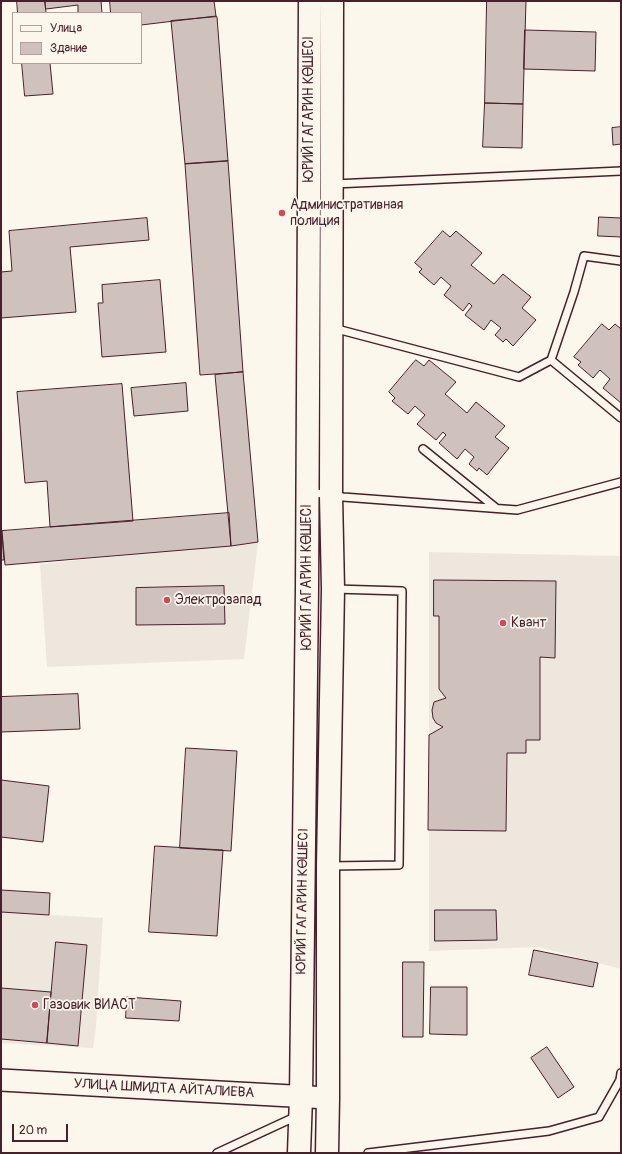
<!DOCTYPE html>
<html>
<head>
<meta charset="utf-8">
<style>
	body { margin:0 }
	#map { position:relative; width:622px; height:1154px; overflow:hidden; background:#fbf7ec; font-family:Pangolin,sans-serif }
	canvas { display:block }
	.frame { position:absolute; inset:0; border:2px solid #4a1f2b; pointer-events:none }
	.legend { position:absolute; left:12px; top:12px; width:130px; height:52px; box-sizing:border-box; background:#fbf7ec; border:1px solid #b4a19f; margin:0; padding:5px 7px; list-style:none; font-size:12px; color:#4a1f2b }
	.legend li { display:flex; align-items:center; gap:8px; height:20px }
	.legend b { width:20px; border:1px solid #b4a19f }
	.scale { position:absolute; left:12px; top:1124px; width:56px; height:18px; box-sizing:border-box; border:2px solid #4a1f2b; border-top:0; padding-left:5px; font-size:12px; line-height:14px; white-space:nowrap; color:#4a1f2b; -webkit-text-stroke:3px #fbf7ec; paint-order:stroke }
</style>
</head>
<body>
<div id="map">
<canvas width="622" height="1154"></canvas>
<div class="frame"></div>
<ul class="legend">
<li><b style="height:5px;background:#fbf7ec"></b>Улица</li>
<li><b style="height:11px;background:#cfc2bc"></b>Здание</li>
</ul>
<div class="scale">20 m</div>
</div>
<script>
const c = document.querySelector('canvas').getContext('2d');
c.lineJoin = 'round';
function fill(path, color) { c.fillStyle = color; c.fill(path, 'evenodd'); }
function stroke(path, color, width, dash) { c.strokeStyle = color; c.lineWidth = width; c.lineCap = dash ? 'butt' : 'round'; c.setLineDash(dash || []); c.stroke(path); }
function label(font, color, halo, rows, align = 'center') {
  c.font = font + ' Pangolin,sans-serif'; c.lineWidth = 3.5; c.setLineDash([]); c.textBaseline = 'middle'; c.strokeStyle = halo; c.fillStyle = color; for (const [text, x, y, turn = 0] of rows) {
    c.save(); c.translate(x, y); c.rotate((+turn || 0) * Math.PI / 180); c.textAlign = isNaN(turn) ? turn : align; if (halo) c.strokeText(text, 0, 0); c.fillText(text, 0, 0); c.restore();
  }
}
const built = new Path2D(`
	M258 542 244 659 47 667 40 564Z
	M429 552 621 556V969L539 947 429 951Z
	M1 912 103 918 96 1027 93 1048 1 1043Z`);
const building = new Path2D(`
	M17 1H45L46 13H18Z
	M45 1H101L102 13H78V5L46 9Z
	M110 1H214L216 16 141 25V13H111Z
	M487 1H526L523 104 485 103Z
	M217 17 228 161 185 164 171 21Z
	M525 30 596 32 595 71 524 69Z
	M22 63H50L53 94 25 96Z
	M485 103 523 104 522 148 483 147Z
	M621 127V144L613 145 612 128Z
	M228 161 243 372 200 375 185 164Z
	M599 217 621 218V237L598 236Z
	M147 218 149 240 70 247 76 312 1 318V272L12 271 9 231Z
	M443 231 450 237 456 231 482 253 471 265 494 284 503 274 531 297 522 308 536 320 513 346 506 339 503 342 495 335 501 328 491 320 484 330 465 315 472 306 469 303 463 311 444 295 451 286 441 277 434 285 419 272 422 269 415 263Z
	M160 280 166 352 102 357 98 303H103L102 285Z
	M602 324 609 330 615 324 621 329V403L603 388 610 379 600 370 593 378 578 365 581 362 574 357Z
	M416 360 424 366 429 360 456 382 445 394 467 413 476 402 505 426 495 437 509 448 487 475 479 468 477 471 469 464 474 457 465 449 457 459 439 443 446 435 443 432 436 440 417 424 425 415 415 406 408 414 392 401 395 398 389 392Z
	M243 372 258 542 231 546 215 375Z
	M186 383 188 411 134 416 131 388Z
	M122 384 133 521 50 527 47 481 25 483 17 392Z
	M229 513 231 546 5 565 2 531Z
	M1 524 4 560H1Z
	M434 580 556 581 555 658 540 657V740H526V753H507L506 831 428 830 429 735 443 727 436 723 433 718 432 710 434 702 446 698 439 689V616H434Z
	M224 586 225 624 136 625V588Z
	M78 694 80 729 1 732V697Z
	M186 748 237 751 231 851 180 848Z
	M1 780 49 786 43 842 1 837Z
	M155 846 223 850 217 936 149 932Z
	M1 890 50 893 49 915 1 912Z
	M435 910H496L497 940 435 941Z
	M56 942 87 945 78 1046 47 1043Z
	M534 950 598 963 593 987 529 975Z
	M403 962H424L423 1037H403Z
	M431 987H467V1035L430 1034Z
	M1 988 51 992 47 1043 1 1039Z
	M127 997 181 1001 179 1021 126 1018Z
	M547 1047 574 1087 558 1098 531 1058Z`);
const lane = new Path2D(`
	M334 184 621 171
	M333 328 519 377 551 360 621 418
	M551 360 574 292 584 256 621 261
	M423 449 496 508
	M309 492 343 497 517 510 621 482
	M330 866 399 865 402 591 335 589
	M217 1153 297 1116
	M368 1153 549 1131 599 1117 620 1080 621 1073`);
const secondary = new Path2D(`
	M1 1080 328 1098`);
const primary = new Path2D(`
	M299 1153 301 1097 307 589 310 1
	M327 1153 328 1098V866L333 589 331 496 332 1`);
const markers = [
	[282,213,4,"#d1495b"],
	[167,600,4,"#d1495b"],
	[503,623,4,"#d1495b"],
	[35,1005,4,"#d1495b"]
];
const streetNames = [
	["ЮРИЙ ГАГАРИН КӨШЕСІ",309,109,-90],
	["ЮРИЙ ГАГАРИН КӨШЕСІ",307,577,-90],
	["ЮРИЙ ГАГАРИН КӨШЕСІ",303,901,-89],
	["УЛИЦА ШМИДТА АЙТАЛИЕВА",164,1089,3]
];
const poiNames = [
	["Административная",290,205],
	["полиция",290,221],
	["Электрозапад",175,600],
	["Квант",511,623],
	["Газовик ВИАСТ",43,1005]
];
fill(built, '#eee7de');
fill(building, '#cfc2bc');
stroke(building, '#4a1f2b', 1);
stroke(lane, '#4a1f2b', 10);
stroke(secondary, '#4a1f2b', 24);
stroke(primary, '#4a1f2b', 25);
stroke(lane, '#fbf7ec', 7);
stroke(secondary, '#fbf7ec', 21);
stroke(primary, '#fbf7ec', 22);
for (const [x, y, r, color] of markers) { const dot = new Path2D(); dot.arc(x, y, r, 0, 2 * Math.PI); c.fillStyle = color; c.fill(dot); stroke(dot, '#fbf7ec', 1.5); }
label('14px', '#4a1f2b', '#fbf7ec', streetNames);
label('14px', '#4a1f2b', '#fbf7ec', poiNames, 'left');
</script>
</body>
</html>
